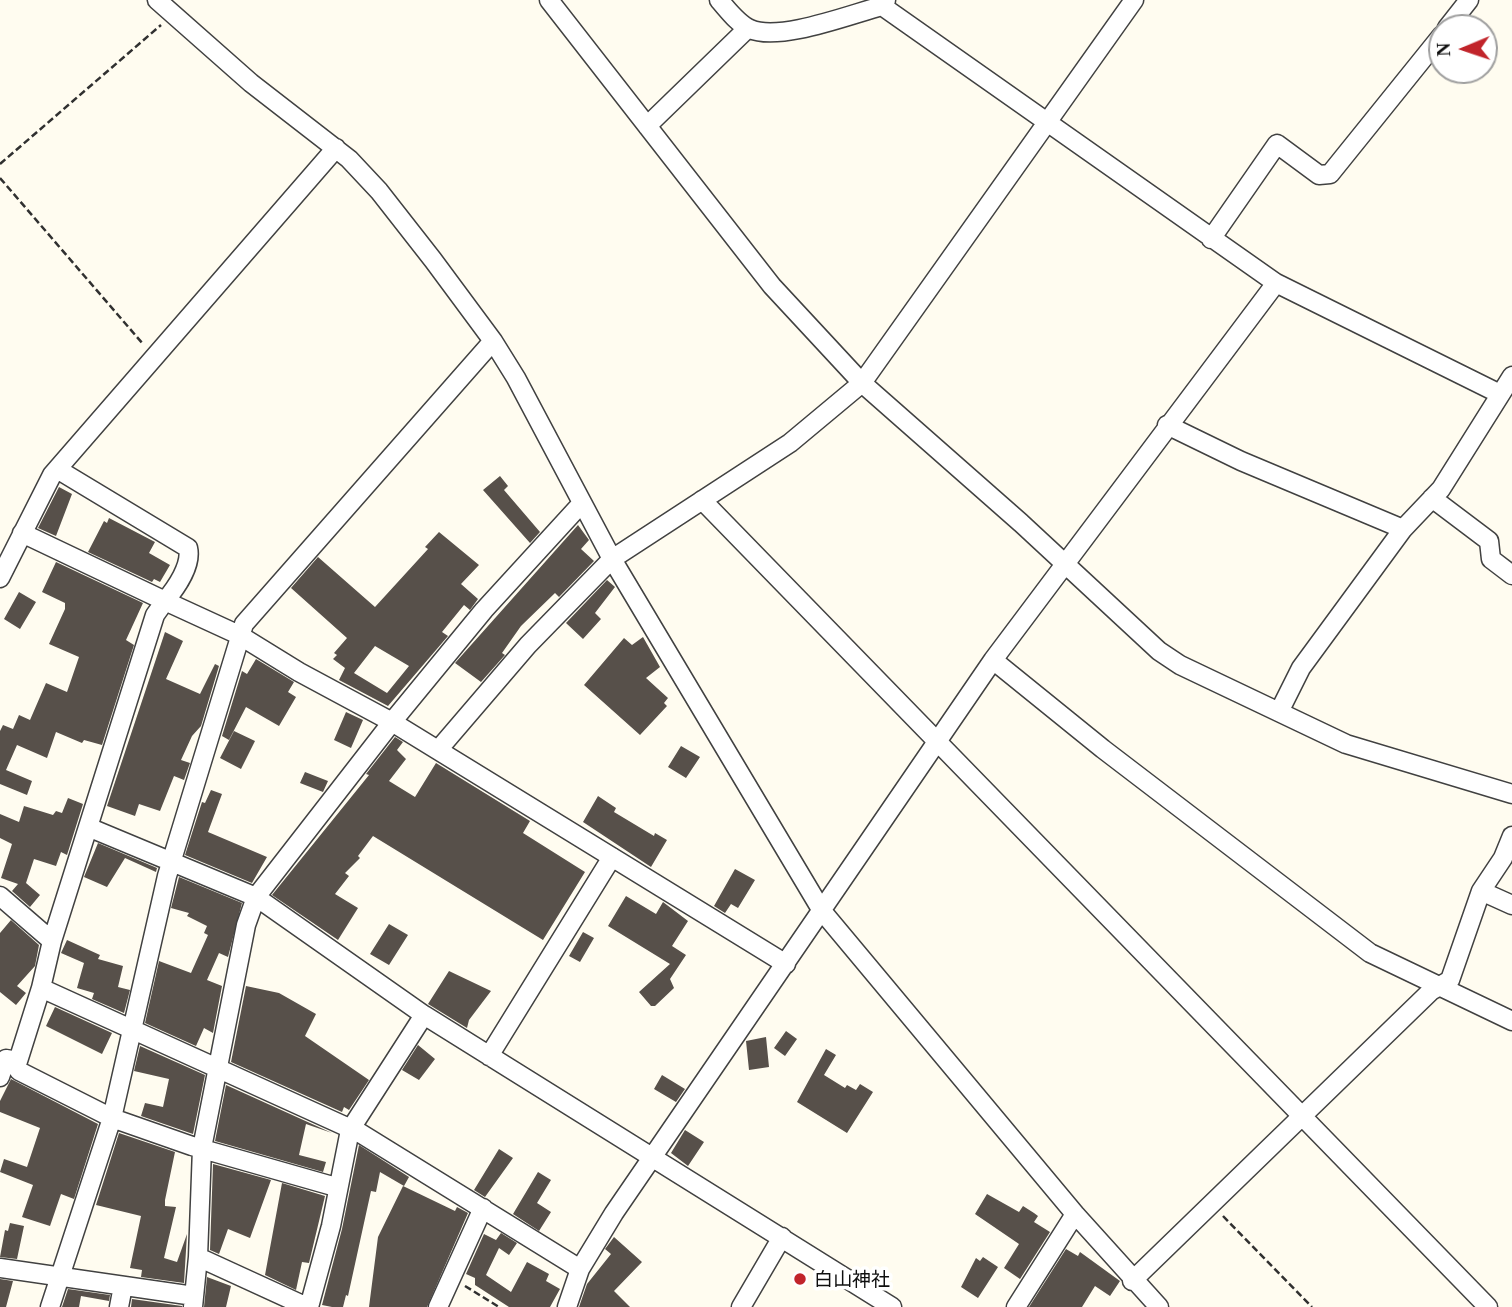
<!DOCTYPE html>
<html>
<head>
<meta charset="utf-8">
<style>
	body { margin:0 }
	#map { position:relative; width:1512px; height:1307px; overflow:hidden; background:#fffcf0; font-family:Georgia,serif }
	canvas { display:block }
	.north { position:absolute; left:1428px; top:14px; width:70px; height:70px; box-sizing:border-box; background:#fff; border:2px solid #9f9f9f; border-radius:50%; rotate:268deg; font-size:19px; font-weight:700; line-height:28px; text-align:center; color:#0e0e0e }
	.north::after { content:''; display:block; margin:auto; width:24px; height:32px; background:#c1242a; clip-path:polygon(50% 0,100% 100%,50% 72%,0 100%) }
</style>
</head>
<body>
<div id="map">
<canvas width="1512" height="1307"></canvas>
<div class="north">N</div>
</div>
<script>
const c = document.querySelector('canvas').getContext('2d');
c.lineJoin = 'round';
function fill(path, color) { c.fillStyle = color; c.fill(path, 'evenodd'); }
function stroke(path, color, width, dash) { c.strokeStyle = color; c.lineWidth = width; c.lineCap = dash ? 'butt' : 'round'; c.setLineDash(dash || []); c.stroke(path); }
function label(font, color, halo, rows, align = 'center') {
  c.font = font + ' Georgia,"Noto Sans JP",serif'; c.lineWidth = 7; c.setLineDash([]); c.textBaseline = 'middle'; c.strokeStyle = halo; c.fillStyle = color; for (const [text, x, y, turn = 0] of rows) {
    c.save(); c.translate(x, y); c.rotate((+turn || 0) * Math.PI / 180); c.textAlign = isNaN(turn) ? turn : align; if (halo) c.strokeText(text, 0, 0); c.fillText(text, 0, 0); c.restore();
  }
}
const building = new Path2D(`
	M500 476 508 486 504 490 540 532 530 543 483 490Z
	M59 487 72 494 56 536 38 528Z
	M109 518 155 542 149 553 170 565 160 582 154 579 152 582 88 552 104 521 107 523Z
	M578 525 589 540 581 549 594 561 559 597 555 593 521 626 502 653 505 655 481 682 455 663Z
	M439 532 479 565 461 584 478 599 470 610 464 605 442 632 448 636 388 706 339 680 345 668 333 659 337 655 334 653 347 638 291 588 318 557 375 607 428 549 425 547ZM375 646 409 666 387 693 354 673Z
	M56 562 143 603 126 640 134 645 102 745 84 740 82 743 56 732 47 758 17 745 6 770 32 781 27 795 0 784V731L3 725 13 729 19 715 30 720 46 683 67 692 79 657 49 644 65 609V603L42 592Z
	M607 580 615 587 595 613 601 619 583 639 566 623Z
	M19 592 36 602 20 629 4 619Z
	M165 632 183 641 166 679 200 694 215 664 219 666 201 726 192 736 181 760 190 763 184 780 174 776 160 811 139 804 135 816 107 806Z
	M643 637 660 667 646 678 668 698 664 703 667 706 640 735 584 685 624 638 632 645Z
	M256 659 294 682 288 692 296 697 279 726 246 707 229 740 222 736 242 671 247 674Z
	M346 712 363 720 351 748 334 740Z
	M234 731 255 741 241 769 220 758Z
	M395 737 403 742 397 750 406 759 389 781 415 797 436 763 530 821 523 833 585 872 543 940 373 836 358 856 360 858 345 873 349 876 335 894 358 908 338 940 272 895 369 775 366 774Z
	M681 746 700 757 686 778 668 767Z
	M305 772 328 781 323 792 300 783Z
	M211 790 222 794 208 832 267 857 252 883 185 855 202 802 205 803Z
	M598 796 616 808 614 812 654 836 655 833 667 840 651 867 583 822Z
	M68 798 83 804 67 855 61 852 56 866 34 859 26 883 40 895 30 907 12 891 18 884 1 878 12 844 0 838V814L19 822 24 806 53 815 56 811 62 813Z
	M98 843 157 868 156 872 125 858 107 887 84 877Z
	M735 869 755 880 738 908 731 904 725 913 714 906Z
	M179 877 242 903 228 957 219 953 207 980 222 986 213 1033 204 1028 196 1046 145 1023 159 961 191 973 208 935 204 933 207 926 187 916 189 913 171 908Z
	M626 896 656 914 663 902 688 921 672 946 686 955 670 979 674 988 655 1006H651L639 992 670 964 608 926Z
	M11 920 39 945 35 966 17 986 26 993 16 1005 0 992V933Z
	M389 924 408 935 389 965 370 954Z
	M583 932 594 938 580 962 569 956Z
	M67 940 100 955 98 959 123 966 118 987 130 990 124 1013 92 999 94 993 77 988 84 963 61 953Z
	M449 971 491 991 469 1020 467 1028 428 1004Z
	M246 986 279 993 316 1014 305 1036 369 1080 349 1110 344 1107 342 1112 231 1062Z
	M55 1007 112 1033 102 1054 46 1026Z
	M786 1031 797 1039 785 1056 774 1048Z
	M766 1037 769 1067 749 1070 746 1041Z
	M418 1045 435 1059 419 1080 402 1070Z
	M140 1046 205 1075 193 1134 141 1116 145 1103 163 1107 169 1079 134 1071Z
	M826 1049 836 1055 824 1075 845 1088 847 1085 856 1090 860 1084 873 1092 847 1133 797 1102Z
	M662 1075 685 1089 676 1102 654 1089Z
	M11 1079 98 1124 74 1199 61 1194 50 1226 22 1217 33 1185 0 1172 4 1159 27 1167 40 1128 0 1112V1101Z
	M226 1085 332 1133 306 1124 299 1155 326 1162 323 1172 215 1141Z
	M685 1130 704 1142 688 1166 671 1153Z
	M119 1133 175 1152 165 1200V1206L176 1207 164 1258 177 1262 187 1234 184 1283 141 1277 142 1270 130 1268 141 1216 96 1205Z
	M359 1145 409 1177 404 1186 380 1172 376 1192 371 1191 348 1296 346 1295 343 1307H332L322 1305 342 1229Z
	M499 1149 513 1158 485 1197 474 1190Z
	M213 1164 271 1180 250 1238 228 1229 219 1254 210 1250Z
	M538 1172 551 1180 537 1203 551 1212 539 1231 513 1214Z
	M282 1183 325 1196 309 1263 302 1262 296 1290 265 1275Z
	M403 1186 455 1211 457 1207 468 1213 427 1307H369L378 1237Z
	M987 1194 1019 1212 1023 1206 1034 1213 1038 1216 1034 1222 1050 1232 1020 1279 1004 1268 1019 1244 975 1214Z
	M10 1223 24 1226 17 1259 0 1257 5 1230 8 1231Z
	M501 1233 517 1243 509 1255 499 1248 486 1275 511 1292 527 1262 549 1274 546 1281 560 1289 550 1307H509L475 1285V1278L466 1274 484 1234 496 1240Z
	M614 1237 642 1262 614 1291 630 1307H579L587 1284 611 1254 605 1249Z
	M1066 1249 1078 1256 1080 1252 1120 1281 1110 1296 1095 1286 1082 1307H1029Z
	M983 1257 998 1267 978 1298 961 1287 976 1258 980 1261Z
	M207 1277 231 1286 226 1307H204Z
	M0 1279 13 1281 6 1307H0Z
	M68 1289 110 1295 109 1301 81 1296 79 1307H62Z
	M132 1299 182 1306V1307H131Z`);
const path = new Path2D(`
	M0 164 161 25
	M0 178 143 344
	M1223 1216 1312 1307
	M465 1286 499 1307`);
const minor = new Path2D(`
	M157 0 251 83 349 159 379 191 433 260 493 341 516 378 612 559 822 911 1075 1214 1159 1307
	M549 0 772 286 862 383 1021 523 1159 651 1180 665 1346 744 1512 794
	M719 0C728 10 738 24 750 29 780 42 851 14 882 6L886 0
	M882 6 1276 283 1500 394
	M1447 28 1469 0
	M647 126 748 28
	M1211 239 1277 144 1319 175 1330 174 1442 35
	M1167 425 1241 461 1403 529
	M1432 498 1489 541 1491 559 1512 575
	M702 500 1488 1307
	M22 533 165 601C176 588 192 565 188 548L57 469
	M0 578 52 475 336 148
	M993 660 1103 749 1370 953 1512 1021
	M1279 712 1301 668 1403 529 1441 489 1512 376
	M438 750 528 645 612 559 790 443 862 383 1134 0
	M88 827 256 897 424 1015 892 1307
	M1481 891 1512 905
	M0 896 52 941
	M489 1056 612 857
	M14 1062 19 1071 112 1118 192 1146 336 1187
	M0 1077 6 1059 18 1061 41 988
	M198 1257 307 1307
	M0 1268 194 1296
	M580 1269 360 1133 41 988 52 941 155 615 165 601 239 635 299 672 392 722 786 964
	M1132 1281 1431 991 1450 980 1481 891 1503 858 1512 836
	M50 1307 112 1118 167 876 244 624 493 341
	M119 1307 123 1286
	M193 1307 198 1257 202 1148 246 925 256 897 392 722 484 610 582 503
	M309 1307 331 1226 350 1130 424 1015
	M438 1307 483 1208
	M567 1307 580 1269 614 1213 993 660 1276 283
	M741 1307 782 1237
	M1016 1307 1075 1214`);
const markers = [
	[800,1279,7,"#c1242a"]
];
const poiNames = [
	["白山神社",814,1279]
];
fill(building, '#57504a');
stroke(minor, '#414141', 21);
stroke(path, '#303030', 2.5, [7, 3.5]);
stroke(minor, '#fff', 18);
for (const [x, y, r, color] of markers) { const dot = new Path2D(); dot.arc(x, y, r, 0, 2 * Math.PI); c.fillStyle = color; c.fill(dot); stroke(dot, '#fff', 2.5); }
label('19px', '#0e0e0e', '#fff', poiNames, 'left');
</script>
</body>
</html>
